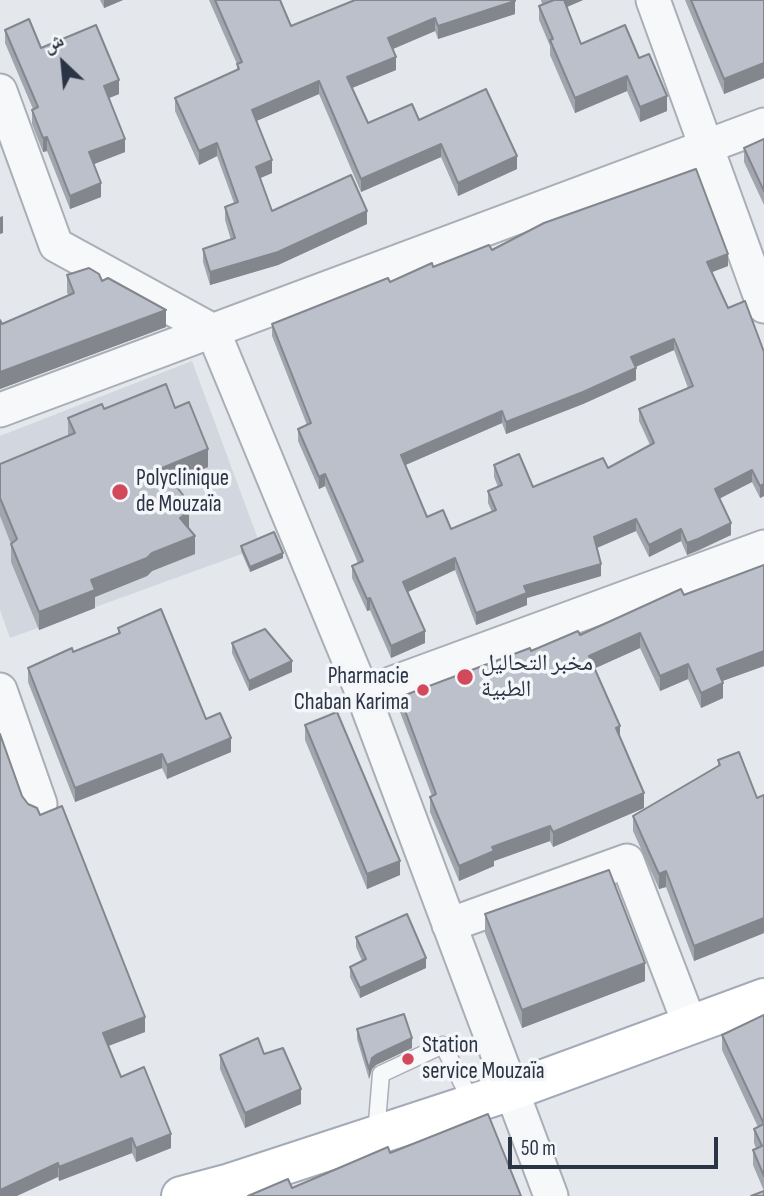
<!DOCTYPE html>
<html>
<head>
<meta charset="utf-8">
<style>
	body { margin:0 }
	#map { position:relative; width:764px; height:1196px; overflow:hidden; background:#e4e7ec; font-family:"Sofia Sans Condensed","Noto Naskh Arabic",sans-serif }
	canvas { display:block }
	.north { position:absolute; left:28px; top:28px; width:70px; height:70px; -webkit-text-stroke:5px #f4f6f9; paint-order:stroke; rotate:334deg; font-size:19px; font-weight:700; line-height:28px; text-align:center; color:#2b3445 }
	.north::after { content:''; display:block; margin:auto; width:24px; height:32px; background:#2b3445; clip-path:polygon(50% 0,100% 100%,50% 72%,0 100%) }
	.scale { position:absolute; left:508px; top:1137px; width:210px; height:32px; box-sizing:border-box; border:4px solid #2b3445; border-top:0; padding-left:9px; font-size:21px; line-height:24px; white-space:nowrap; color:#2b3445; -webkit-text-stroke:5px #f4f6f9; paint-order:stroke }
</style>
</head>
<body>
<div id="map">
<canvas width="764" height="1196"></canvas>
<div class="north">ش</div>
<div class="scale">50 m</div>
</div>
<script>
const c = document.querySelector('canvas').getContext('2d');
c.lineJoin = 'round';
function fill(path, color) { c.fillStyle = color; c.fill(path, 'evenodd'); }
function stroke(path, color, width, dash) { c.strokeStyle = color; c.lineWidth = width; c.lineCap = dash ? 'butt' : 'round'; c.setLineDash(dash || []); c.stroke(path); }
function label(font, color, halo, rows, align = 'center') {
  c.font = font + ' "Sofia Sans Condensed","Noto Naskh Arabic",sans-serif'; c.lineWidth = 7; c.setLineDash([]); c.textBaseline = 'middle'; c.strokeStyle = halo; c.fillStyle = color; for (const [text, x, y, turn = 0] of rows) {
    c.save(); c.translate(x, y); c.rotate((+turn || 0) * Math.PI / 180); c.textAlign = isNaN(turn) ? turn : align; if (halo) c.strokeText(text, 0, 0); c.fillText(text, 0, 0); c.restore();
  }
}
const built = new Path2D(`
	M192 361 261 547 10 638 0 610V436Z`);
const lane = new Path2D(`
	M376 1134 381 1074 443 1045 472 1103`);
const street = new Path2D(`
	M653 0 764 306
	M0 91 56 245 213 331 363 694 551 1196
	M0 410 764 125
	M0 690 40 804
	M363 694 764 547
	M449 925 627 861 690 1025`);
const primary = new Path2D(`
	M181 1196 230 1183 511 1091 764 998`);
const wall = new Path2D(`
	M100 0H123L104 8Z
	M209 0H280L291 26 515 14 438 39 435 31 393 49 396 70 352 88 368 123 419 120 517 169 458 196 441 157 361 192 319 94 256 121 272 173 260 178 272 211 367 224 278 265 210 285 203 262V249L231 240 225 220V207L234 203 217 156 199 165 175 111V98L237 70V64Z
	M541 0H583L567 7 581 44 639 58 667 111 640 122 627 91 575 113 550 55V46L539 20V6L542 4Z
	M685 0H764V78L724 94Z
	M5 30 41 48 119 94 109 98 125 152 94 164 101 197 70 209 47 151 43 152 32 124V110L33 109 5 43Z
	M764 139V205L744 162V148Z
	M492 250 728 266 712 272 728 308 764 352V496L760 498 752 482 719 498 731 535 698 551 687 555 681 541 649 557 636 531 597 548 601 576 527 598V605L476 625 455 570 408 592 425 643 391 658 370 610 367 611 352 578V566L358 563 325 486 319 489 298 441V429L307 425 272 336V324L433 267ZM674 350 688 388 639 409V421L650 445 608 468 533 487 494 465V477L498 487 488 491V503L492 512 451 529 427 517 405 465 502 423 506 434 583 404 636 380 635 367Z
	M67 275 102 281 166 327 0 389V320L2 324 68 295 67 292Z
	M175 408 208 467 172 482 189 529 195 554 152 571 147 576 95 597V608L39 630 11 562V544L0 516V464L68 436V418L104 409Z
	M241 546 283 558 250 572 241 551Z
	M764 565V666L722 681 723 698 701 708 688 679 660 691 640 648 595 668 644 808 553 847 550 841 494 861V866L459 881 430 812V797L432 796 400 712V697L580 635Z
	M118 628 206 719 231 752 167 779 162 768 75 802 28 682V668L73 652 118 634Z
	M232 643 292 672 249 691 232 653Z
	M305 725 400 875 367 889 305 740Z
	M718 760 757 798 764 795V933L694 961 666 887 659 889 633 831V816L718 766Z
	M22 796 145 1032 108 1046 121 1077 171 1148 136 1162 132 1153 59 1181 58 1177Z
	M485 914 645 981 522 1028 485 933Z
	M356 937 426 968 360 998 350 977V967L362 961 356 947Z
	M764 1015V1191L753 1165V1150L756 1148 754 1143V1129L758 1127 722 1050V1035Z
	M357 1029 412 1048 376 1065 372 1069 369 1079 357 1039Z
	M264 1054 301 1104 245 1128 220 1069V1055Z`);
const shadedWall = new Path2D(`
	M104 0H123L104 8Z
	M551 0H583L546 16Z
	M515 1V14L438 39V26Z
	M435 18V31L388 51V38Z
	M396 57V70L347 90V77Z
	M764 63V78L724 94V79Z
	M627 76V91L575 113V98Z
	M119 80V94L104 100V86Z
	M319 81V94L252 123V110Z
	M667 96V111L640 122V107Z
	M47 137V151L43 152V138Z
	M125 139V152L89 166V152Z
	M217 143V156L199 165V151Z
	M441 144V157L361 192V179Z
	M517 156V169L458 196V183Z
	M272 160V173L256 180V167Z
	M101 183V197L70 209V196Z
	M367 211V224L278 265 210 285V272Z
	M3 216V233L0 234V217Z
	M728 254V266L707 274V262Z
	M166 310V327L0 389V372Z
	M674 339V350L631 369V357Z
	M636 368V380L583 404 506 434V422Z
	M502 411V423L401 467V455Z
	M208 449V467L162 486V468Z
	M752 470V482L715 501V489Z
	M325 474V486L319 489V477Z
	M764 484V496L760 498V486Z
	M189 511V529L180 536V518Z
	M636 519V531L594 549V537Z
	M731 523V535L687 555V543Z
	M681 529V541L649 557V545Z
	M195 536V554L152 571 147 576 95 597V608L39 630V612L91 580 152 553Z
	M283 553V558L250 572V567Z
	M455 558V570L403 594V582Z
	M601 564V576L527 598V605L476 625V613L524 586Z
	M370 598V610L367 611V599Z
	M425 631V643L391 658V646Z
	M640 633V648L589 671V656Z
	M764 651V666L717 683V669Z
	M292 661V672L249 691V681Z
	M688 664V679L660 691V676Z
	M723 683V698L701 708V693Z
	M620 726V741L616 728Z
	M231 738V752L167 779V765Z
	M162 754V768L75 802V788Z
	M644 793V808L553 847V832Z
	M550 826V841L494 861V866L459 881V866L492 847Z
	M400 861V875L367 889V874Z
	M666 871V887L659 889V874Z
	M764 918V933L694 961V946Z
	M426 958V968L360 998V988Z
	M645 963V981L522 1028V1010Z
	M145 1017V1032L103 1048V1033Z
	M412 1038V1048L376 1065 372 1069 369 1079V1069L372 1058 376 1055Z
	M301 1089V1104L245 1128V1113Z
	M171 1134V1148L136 1162V1148Z
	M132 1138V1153L59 1181V1167Z
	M58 1163V1177L17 1196H0V1190Z`);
const building = new Path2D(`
	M215 0H280L291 26 355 0H515V1L438 26 435 18 388 38 396 57 347 77 368 123 412 104 419 120 486 89 517 156 458 183 441 144 361 179 319 81 252 110 272 160 256 167 272 211 351 175 367 211 278 252 210 272 203 249 235 238 225 207 238 202 217 143 199 151 175 98 239 69 237 64 242 62Z
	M554 0H564L581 44 625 25 639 58 649 54 667 96 640 107 627 76 575 98 550 40 553 39 539 6Z
	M691 0H764V63L724 79Z
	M29 19 41 48 96 25 119 80 104 86 125 139 89 152 101 183 70 196 47 137 43 138 32 110 38 107 5 30Z
	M764 139V191L744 148Z
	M696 169 728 254 707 262 728 308 745 301 764 352V484L760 486 752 470 715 489 731 523 698 539 687 543 681 529 649 545 636 519 594 537 601 564 524 586 527 593 476 613 455 558 403 582 425 631 391 646 370 598 367 599 352 566 363 561 325 474 319 477 298 429 311 423 272 324 388 278 390 282 432 263 433 267 489 245 492 250 544 223ZM674 339 693 386 639 409 654 443 608 468 603 458 533 487 519 454 494 465 502 485 488 491 496 510 451 529 443 510 427 517 401 455 502 411 506 422 583 392 636 368 631 357Z
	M89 268 99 274 102 281 108 278 166 310 0 372V320L2 324 74 293 67 275Z
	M166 384 175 408 189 402 208 449 162 468 183 495 189 511 180 518 195 536 152 553 147 558 91 580 95 590 39 612 11 544 17 539 0 498V464L75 433 68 418 102 404 104 409Z
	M274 532 283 553 250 567 241 546Z
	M764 565V651L717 669 723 683 701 693 688 664 660 676 640 633 589 656 620 726 616 728 644 793 553 832 550 826 492 847 494 851 459 866 430 797 436 794 400 697 530 648 531 651 578 631 580 635 681 589 684 595Z
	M161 609 206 719 220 713 231 738 167 765 162 754 75 788 28 668 72 648 73 652 120 633 118 628Z
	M265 629 292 661 249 681 232 643Z
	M337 712 400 861 367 874 305 725Z
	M0 734 22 796 28 804 37 808 40 815 62 806 145 1017 103 1033 121 1077 144 1067 171 1134 136 1148 132 1138 59 1167 58 1163 0 1190Z
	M739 752 757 798 764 795V918L694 946 666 871 659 874 633 816 720 765 718 760Z
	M609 870 645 963 522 1010 485 914Z
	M407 914 426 958 360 988 350 967 366 959 356 937Z
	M404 1014 412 1038 376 1055 372 1058 369 1069 357 1029Z
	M764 1015V1124L722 1035Z
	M258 1038 264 1054 283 1048 301 1089 245 1113 220 1055Z
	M488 1114 521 1196H248L288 1179 292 1188 388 1147 390 1153Z
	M764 1124V1176L753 1150 762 1146 754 1129Z
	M764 1191V1196H751Z`);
const markers = [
	[120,492,9,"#d1495b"],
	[465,677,9,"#d1495b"],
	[423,690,7,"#d1495b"],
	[408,1059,7,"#d1495b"]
];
const poiNames = [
	["Polyclinique",136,479],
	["de Mouzaïa",136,505],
	["مخبر التحاليل",481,664],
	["الطبية",481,690],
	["Pharmacie",409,677,"right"],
	["Chaban Karima",409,703,"right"],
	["Station",422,1046],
	["service Mouzaïa",422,1072]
];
fill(built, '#d2d6de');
stroke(lane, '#a9aeb7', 19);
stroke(street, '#a9aeb7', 37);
stroke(primary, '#a3abb8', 42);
stroke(lane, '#f7f8fa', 16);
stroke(street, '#f7f8fa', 33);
stroke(primary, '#fff', 38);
fill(wall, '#a1a5ae');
fill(shadedWall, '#83868d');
fill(building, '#bbc0ca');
stroke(building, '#83868d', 2);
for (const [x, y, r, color] of markers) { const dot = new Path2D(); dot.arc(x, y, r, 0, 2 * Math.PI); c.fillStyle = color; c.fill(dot); stroke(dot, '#f4f6f9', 2.5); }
label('23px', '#2b3445', '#f4f6f9', poiNames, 'left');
</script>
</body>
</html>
